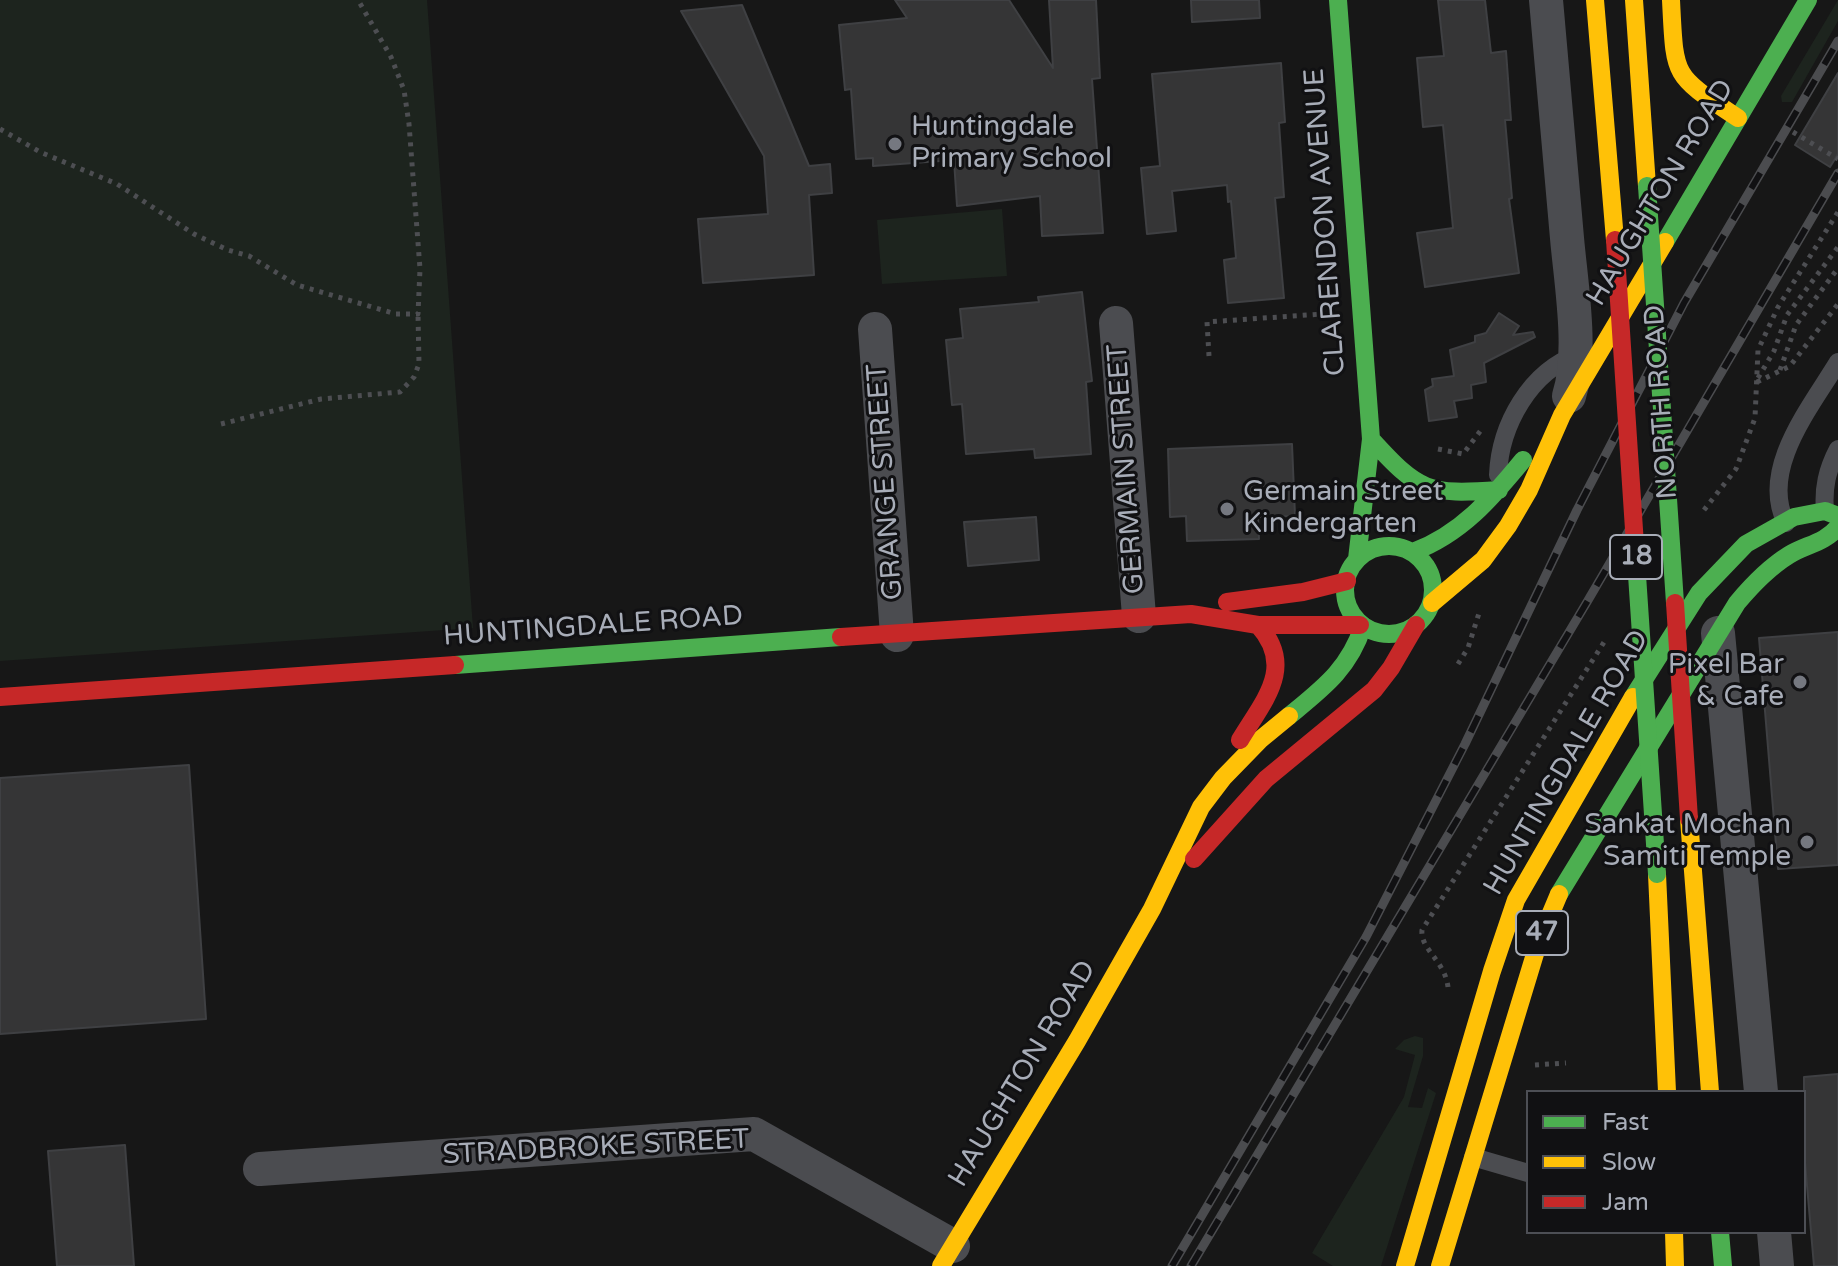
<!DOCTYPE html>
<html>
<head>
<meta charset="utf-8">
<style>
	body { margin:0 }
	#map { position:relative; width:1838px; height:1266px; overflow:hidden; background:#171717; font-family:"Varela Round",sans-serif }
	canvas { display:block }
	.legend { position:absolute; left:1526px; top:1090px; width:280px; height:144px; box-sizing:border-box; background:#111113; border:2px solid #4d4f55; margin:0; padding:10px 14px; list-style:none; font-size:24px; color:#a8adb8 }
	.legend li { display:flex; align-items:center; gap:16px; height:40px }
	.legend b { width:40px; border:2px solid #4d4f55 }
</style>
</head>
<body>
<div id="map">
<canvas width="1838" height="1266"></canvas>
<ul class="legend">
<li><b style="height:10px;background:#4caf50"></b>Fast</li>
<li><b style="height:10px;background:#ffc107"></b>Slow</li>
<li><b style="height:10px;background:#c62828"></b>Jam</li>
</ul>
</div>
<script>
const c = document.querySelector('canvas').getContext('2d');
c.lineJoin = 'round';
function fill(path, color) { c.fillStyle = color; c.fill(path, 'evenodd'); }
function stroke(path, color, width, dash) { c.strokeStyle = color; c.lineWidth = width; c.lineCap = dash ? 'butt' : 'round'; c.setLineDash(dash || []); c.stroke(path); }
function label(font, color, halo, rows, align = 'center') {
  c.font = font + ' "Varela Round",sans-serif'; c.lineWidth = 6; c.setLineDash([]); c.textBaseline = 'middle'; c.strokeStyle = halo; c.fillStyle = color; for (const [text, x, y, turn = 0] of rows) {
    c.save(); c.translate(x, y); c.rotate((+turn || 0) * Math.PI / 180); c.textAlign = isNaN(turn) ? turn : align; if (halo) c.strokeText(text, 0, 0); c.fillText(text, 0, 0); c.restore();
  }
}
const green = new Path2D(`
	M0 0H427L473 628 0 661Z
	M1838 0V21L1792 102H1782L1781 96Z
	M1002 209 1007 276 882 284 877 220Z
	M1415 1036 1423 1038V1056L1408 1107 1422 1108 1428 1088 1436 1093 1381 1266H1333L1312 1253 1404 1097 1415 1055 1395 1049 1404 1040Z`);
const building = new Path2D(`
	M895 0H1009L1053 68 1049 0H1096L1100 78 1092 79 1103 233 1042 236 1040 196 957 206 954 160 873 166V158L856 159 851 89 845 90 839 25 907 18Z
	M1191 0H1259L1260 18 1192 22Z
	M1438 0H1485L1491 53 1506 51 1511 120H1505L1512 198 1509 199 1519 273 1425 287 1417 233 1453 228 1443 125 1423 127 1417 58 1444 56Z
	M742 5 809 166 830 164 832 193 809 195 814 275 703 283 698 219 768 214 764 156 681 11Z
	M1281 63 1285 122 1279 123 1284 197 1275 198 1284 298 1228 303 1224 260 1236 258 1231 201 1228 202 1227 185 1172 191 1176 231 1147 234 1141 168 1160 166 1152 74Z
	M1838 73V154L1830 167 1795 145Z
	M1082 292 1092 381 1086 382 1091 454 1035 458 1034 449 966 454 962 404 952 405 946 340 963 338 960 309 1039 302 1038 297Z
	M1499 313 1519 326 1513 335 1533 332 1535 337 1484 363 1486 382 1471 385 1472 398 1454 401 1457 417 1429 421 1425 390 1433 386 1432 379 1454 376 1450 350 1475 342V336L1486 333Z
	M1292 444 1295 516 1258 517 1259 539 1187 541 1186 516 1170 517 1168 449Z
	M1036 517 1039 560 968 566 964 522Z
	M1838 632V865L1778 869 1759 638Z
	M189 765 206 1019 0 1034V778Z
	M1838 1074V1266H1814L1804 1151V1077Z
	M125 1145 134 1266H57L48 1151Z`);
const path = new Path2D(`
	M0 129 40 152 117 184 194 234 228 250 249 256 297 285 396 314H418L420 269 409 124 404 90 391 57 358 0
	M1793 132 1838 159
	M1209 356 1207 322 1322 314
	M1780 370 1796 325 1838 268
	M1758 378 1774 351 1787 315 1838 247
	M1757 382 1790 366 1838 304
	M221 424 321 399 400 392 414 377 419 364 418 314
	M1438 449 1463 454 1481 430
	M1704 510 1736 469 1755 418 1758 350 1778 307 1838 212
	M1458 664 1468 648 1480 610
	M1448 987C1445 961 1420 949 1422 930L1606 639
	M1535 1065 1566 1063`);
const lane = new Path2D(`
	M1498 475C1500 425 1530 371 1579 354
	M1825 511C1823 488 1827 470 1838 449
	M1786 523C1759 469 1811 407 1838 362
	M1473 1157 1528 1173`);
const street = new Path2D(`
	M1546 0C1553 79 1560 159 1567 238 1571 284 1583 352 1569 396
	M1116 323 1139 616
	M875 329 897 635
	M1718 633 1761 1092
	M260 1169 754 1134 953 1246
	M1774 1232 1777 1266`);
const fast = new Path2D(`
	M1338 0 1371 439 1357 559
	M1665 242 1808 0
	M1371 439C1419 492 1428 495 1499 490
	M1345 590a44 44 0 1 1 88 0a44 44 0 1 1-88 0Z
	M1413 552C1461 534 1491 499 1523 460
	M455 665 841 637
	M1633 697 1699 593 1746 544 1794 517 1825 511 1838 516
	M1289 716C1323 688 1349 669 1363 626
	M1559 894 1737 603C1752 585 1768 568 1789 555 1805 545 1825 543 1838 527
	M1720 1232 1723 1266`);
const slow = new Path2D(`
	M1595 0 1615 240
	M1634 0 1647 186
	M1671 0C1675 79 1672 74 1738 118
	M1432 603 1483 560 1508 526 1529 490 1562 415 1665 242
	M1689 819 1710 1092
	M1657 874 1667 1092
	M1674 1232 1675 1266
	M941 1266 1077 1041 1152 909 1201 807 1223 778 1261 739 1289 716
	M1405 1266 1492 971 1516 900 1633 697
	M1440 1266 1538 944 1559 894`);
const jam = new Path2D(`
	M1227 602 1303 592 1347 581
	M841 637 1191 614 1258 625H1360
	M0 697 455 665
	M1240 740C1264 700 1296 667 1258 625
	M1194 859 1266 779 1374 690 1391 668 1416 625`);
const rail = new Path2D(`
	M1172 1266 1366 937 1465 744 1577 510 1684 303 1838 41
	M1191 1266 1587 602 1838 173`);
const fastBridge = new Path2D(`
	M1647 186 1675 603
	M1636 560 1657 874`);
const jamBridge = new Path2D(`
	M1615 240 1636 560
	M1675 603 1689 819`);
const markers = [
	[895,144,8,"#757880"],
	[1227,509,8,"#757880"],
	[1800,682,8,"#757880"],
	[1807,842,8,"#757880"]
];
const shields = [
	[1636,557,52],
	[1542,933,52]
];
const shieldNames = [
	["18",1636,557],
	["47",1542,933]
];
const poiNames = [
	["Huntingdale",911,128],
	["Primary School",911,160],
	["Germain Street",1243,493],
	["Kindergarten",1243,525],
	["Pixel Bar",1784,666,"right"],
	["& Cafe",1784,698,"right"],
	["Sankat Mochan",1791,826,"right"],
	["Samiti Temple",1791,858,"right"]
];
const streetNames = [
	["HAUGHTON ROAD",1661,193,-59],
	["CLARENDON AVENUE",1326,222,-94],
	["NORTH ROAD",1662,402,-94],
	["GERMAIN STREET",1127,469,-94],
	["GRANGE STREET",886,482,-94],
	["HUNTINGDALE ROAD",593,627,-4],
	["HUNTINGDALE ROAD",1567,763,-60],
	["HAUGHTON ROAD",1023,1074,-59],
	["STRADBROKE STREET",596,1148,-3]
];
fill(green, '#1d241e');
fill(building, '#353536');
stroke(building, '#3f4043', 2);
stroke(path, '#4d4e52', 5, [4, 6]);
stroke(lane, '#4b4c50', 18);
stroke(street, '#4b4c50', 34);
stroke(fast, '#4caf50', 18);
stroke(slow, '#ffc107', 18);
stroke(jam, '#c62828', 18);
stroke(rail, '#4b4c4f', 9);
stroke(rail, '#111113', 6, [18]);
stroke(fastBridge, '#4caf50', 18);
stroke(jamBridge, '#c62828', 18);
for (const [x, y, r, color] of markers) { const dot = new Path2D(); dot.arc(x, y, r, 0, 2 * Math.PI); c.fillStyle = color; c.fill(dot); stroke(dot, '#111113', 3); }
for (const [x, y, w] of shields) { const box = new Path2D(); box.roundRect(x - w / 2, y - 22, w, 44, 6); c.fillStyle = '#111113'; c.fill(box); stroke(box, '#a8adb8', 2); }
label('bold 26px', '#a8adb8', null, shieldNames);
label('28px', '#a8adb8', '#111113', poiNames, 'left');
label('28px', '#a8adb8', '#111113', streetNames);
</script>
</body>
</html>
